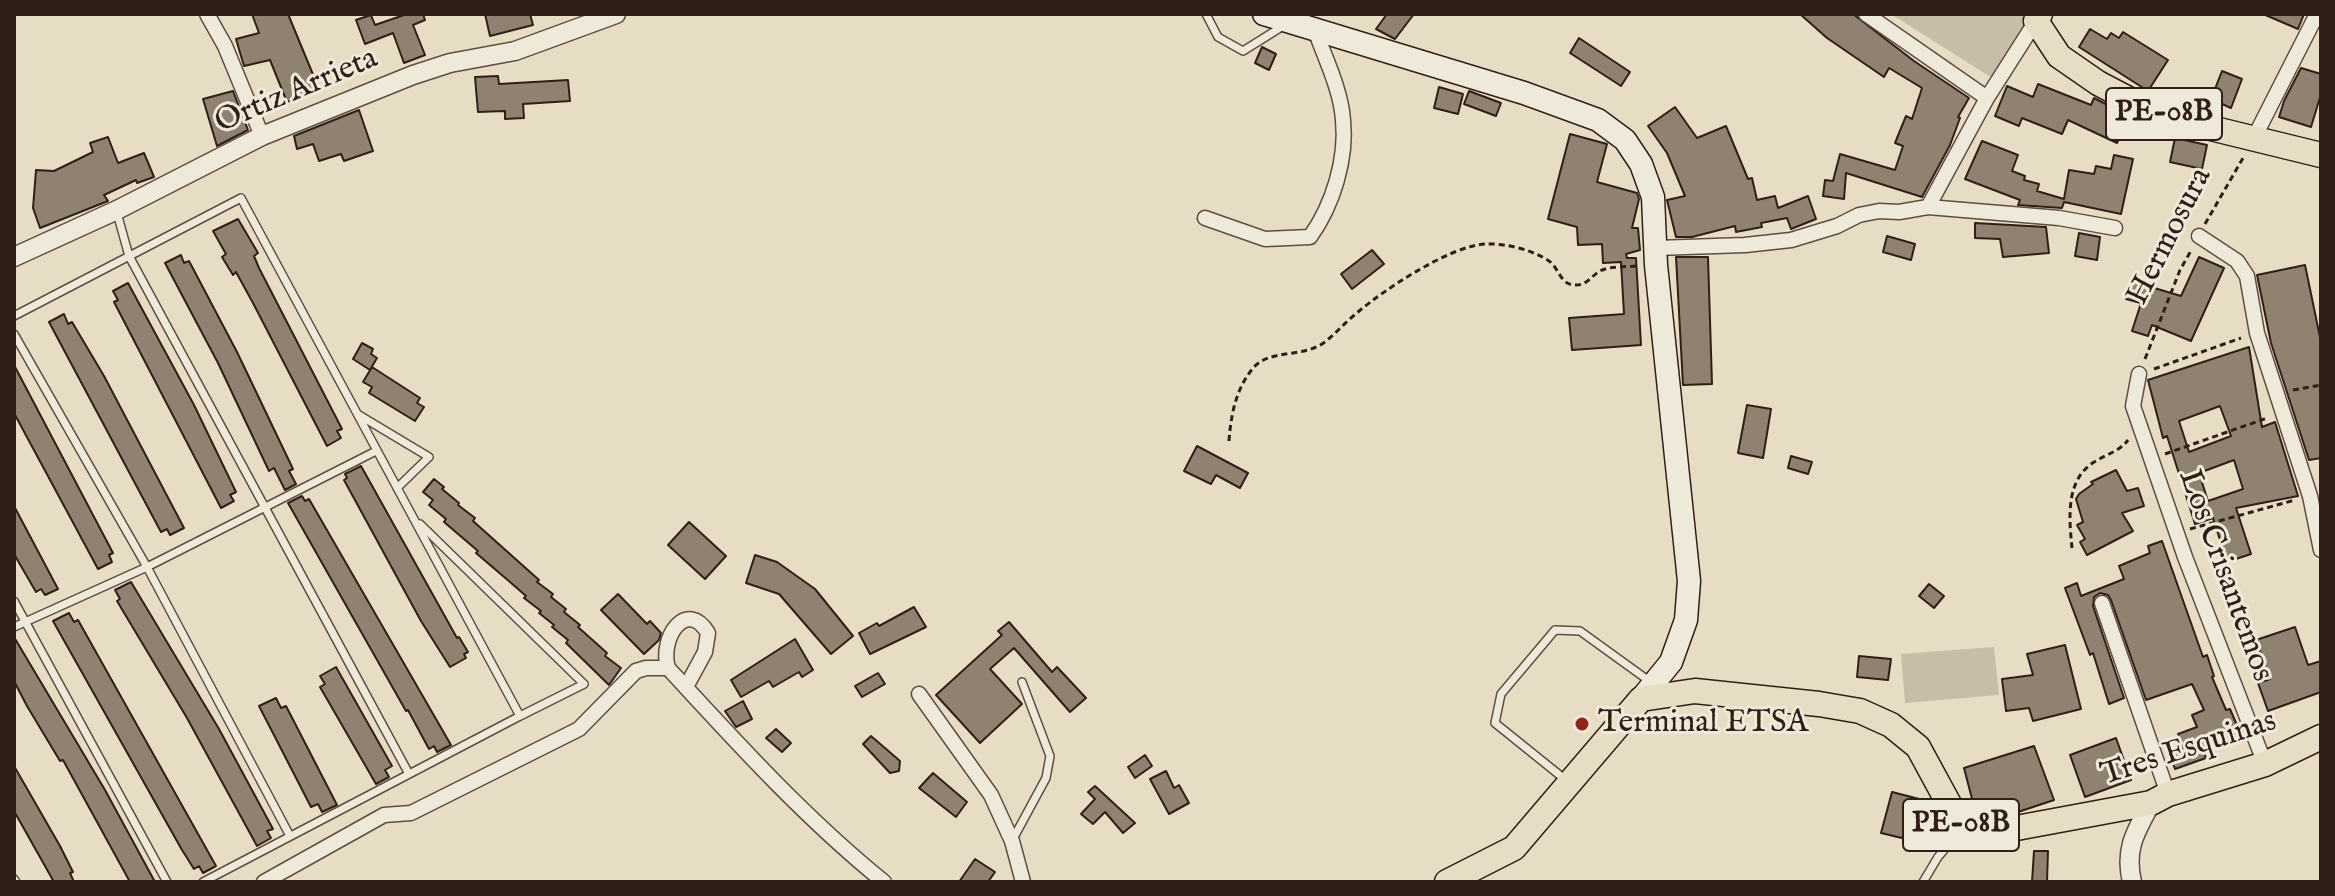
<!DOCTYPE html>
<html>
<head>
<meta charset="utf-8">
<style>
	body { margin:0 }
	#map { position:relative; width:2335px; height:896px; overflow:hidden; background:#e7ddc4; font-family:"IM FELL English",serif }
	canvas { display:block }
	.frame { position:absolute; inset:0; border:16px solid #301f17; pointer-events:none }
</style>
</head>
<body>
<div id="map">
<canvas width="2335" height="896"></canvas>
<div class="frame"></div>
</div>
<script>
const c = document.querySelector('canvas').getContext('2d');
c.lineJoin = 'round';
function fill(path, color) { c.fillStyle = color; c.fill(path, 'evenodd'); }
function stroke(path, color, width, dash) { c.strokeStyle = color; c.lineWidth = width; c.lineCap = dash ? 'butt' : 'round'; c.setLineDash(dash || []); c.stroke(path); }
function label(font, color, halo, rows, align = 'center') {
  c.font = font + ' "IM FELL English",serif'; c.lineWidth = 6; c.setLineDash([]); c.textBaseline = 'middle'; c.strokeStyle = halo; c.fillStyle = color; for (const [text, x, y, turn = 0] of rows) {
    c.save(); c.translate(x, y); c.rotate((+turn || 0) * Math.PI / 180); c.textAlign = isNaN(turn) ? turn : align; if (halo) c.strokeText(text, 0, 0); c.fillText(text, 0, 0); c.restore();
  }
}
const green = new Path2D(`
	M1891 14H2034L2000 83Z
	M1994 647 1999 695 1905 703 1901 654Z`);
const building = new Path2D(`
	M252 14H288L319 89 287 102 270 60 244 66 236 39 259 33Z
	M407 14H423L425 20 413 25 425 55 404 63 393 33 365 44 356 20 371 15 375 25Z
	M485 14H530L533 25 490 36Z
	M1387 14H1414L1395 39 1376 29Z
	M1800 14H1853L1914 61 1969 98 1958 117 1960 118 1950 145 1922 197 1846 173 1844 199 1823 196 1825 180 1833 181 1840 154 1895 170 1903 146 1895 143 1906 116 1912 119 1922 88 1889 68 1884 77 1827 38Z
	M2263 14H2304L2298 29Z
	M2090 29 2107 39 2111 33 2119 38 2123 32 2168 60 2148 91 2079 47Z
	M1579 38 1630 72 1621 86 1570 53Z
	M1262 47 1276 54 1269 70 1255 63Z
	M2301 68 2321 74V94L2311 127 2279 117 2284 101Z
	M2222 71 2242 79 2231 108 2211 99Z
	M498 76 499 84 568 80 570 101 523 104 524 118 505 119V111L478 112 475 77Z
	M2038 84 2091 105 2094 98 2129 116 2117 143 2068 120 2062 134 2022 118 2019 126 1995 116 2007 86 2033 97Z
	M1439 87 1463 94 1458 114 1434 108Z
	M233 91 248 130 217 146 203 99Z
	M1469 91 1501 103 1496 116 1464 104Z
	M1675 107 1697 138 1726 126 1748 179 1752 178 1757 200 1775 196 1778 208 1808 196 1816 219 1791 229 1787 218 1761 223 1762 227 1736 232 1735 226 1692 237H1676L1667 200 1685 196 1667 153 1648 126Z
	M359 110 373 151 344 161 341 154 319 161 313 144 297 149 294 136Z
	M1570 134 1607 144 1597 182 1637 193 1639 199 1632 228H1638L1640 250 1626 254 1627 258H1636L1641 345 1572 350 1569 318 1624 314 1621 262 1603 263 1602 244 1578 245 1577 227 1548 219Z
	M108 137 118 163 144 153 154 177 137 183 136 180 104 195 108 201 40 228 33 208 36 170 54 171 93 152 90 143Z
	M2175 138 2207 145 2202 169 2170 162Z
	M1982 141 2018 155 2012 171 2025 176 2024 180 2039 184 2037 191 2064 199 2069 170 2094 174 2096 166 2111 169 2114 155 2133 159 2121 214 2064 202 2062 208 2018 205 2020 200 1965 179Z
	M238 219 258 253 254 256 259 268 342 429 337 431 341 438 327 446 253 303 236 272 233 275 222 257 226 254 213 231Z
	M1975 223 2046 227 2049 253 2003 257 2000 239 1975 238Z
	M2079 233 2100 237 2097 260 2075 256Z
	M1887 236 1915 244 1911 260 1883 252Z
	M1372 250 1384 264 1352 289 1341 274Z
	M181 255 184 263 189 261 237 352 293 469 289 471 296 484 285 490 274 468 269 471 218 363 165 263Z
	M1676 257H1708L1712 384 1683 385Z
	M2199 257 2224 268 2191 341 2152 325 2148 336 2132 331 2141 303 2126 299 2131 281 2181 296Z
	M2305 265 2321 342V458L2309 460 2271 343 2257 275Z
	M128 283 194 405 236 492 230 495 234 501 221 508 114 302 118 300 113 291Z
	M64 314 68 324 72 322 104 376 184 528 170 535 167 529 161 532 49 322Z
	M362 343 373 349 371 354 377 358 370 370 353 359Z
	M2249 347 2262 427 2275 422 2298 496 2236 508 2251 554 2227 562 2213 518 2195 524 2167 436 2163 438 2148 380ZM2220 406 2231 436 2189 452 2179 421ZM2234 460 2243 489 2208 501 2199 473Z
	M14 365 113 553 109 555 112 562 98 569 14 413Z
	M372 367 420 398 417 403 424 407 415 421 369 393 372 387 363 382Z
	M1747 405 1771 409 1763 458 1738 453Z
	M1197 446 1248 473 1240 488 1216 475 1211 484 1184 471Z
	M1791 456 1812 462 1808 474 1788 468Z
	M361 466 457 638 459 637 468 652 464 654 466 658 450 667 421 621 344 480 347 478 345 474Z
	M2116 470 2127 491 2138 488 2144 506 2122 513 2133 531 2087 555 2080 542 2085 539 2077 525 2083 522 2076 499 2079 494 2093 484 2091 482Z
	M434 479 444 487 442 489 459 503 458 505 475 518 473 521 539 580 537 582 553 594 551 597 566 609 564 612 580 625 578 627 607 653 605 656 621 668 609 685 566 643 568 640 552 627 554 625 539 613 541 611 524 598 526 596 510 582 476 553 478 551 444 522 446 519 429 505 433 500 423 492Z
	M302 496 305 501 309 499 451 745 437 752 434 746 429 749 408 710 406 711 288 503Z
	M14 506 58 589 45 595 41 589 36 592 14 554Z
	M689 522 726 556 705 579 668 545Z
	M2162 541 2203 657 2207 655 2214 676 2212 677 2226 710 2230 709 2242 737 2203 751 2206 758 2175 769 2169 753 2183 748 2178 734 2197 727 2192 715 2204 710 2192 684 2146 700 2111 600 2108 595 2100 593 2094 597 2093 606 2124 698 2109 704 2093 653 2090 655 2065 588 2077 583 2081 596 2124 579 2119 566 2150 553 2148 546Z
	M755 555 777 562 815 589 853 636 831 654 779 594 746 583Z
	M131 582 219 729 273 829 267 831 271 838 257 846 187 718 117 601 120 599 115 590Z
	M1929 584 1944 596 1934 608 1919 596Z
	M618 594 647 624 650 621 661 633 659 640 644 654 601 610Z
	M914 607 926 627 870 654 859 633 877 623 879 626Z
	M69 613 74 622 78 620 216 866 203 873 199 866 194 869 182 850 53 621Z
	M1009 622 1052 672 1057 667 1086 698 1070 712 1014 648 990 669 1022 704 980 743 936 695 1002 635 998 631Z
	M2295 627 2308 665 2321 661V692L2268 711 2258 683 2270 679 2256 640Z
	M14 637 105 790 155 882H130L63 760 60 761 27 706 14 681Z
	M795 639 813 670 802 677 799 672 773 687 769 681 741 697 731 680Z
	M2065 645 2081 709 2033 721 2029 708 2006 711 2002 679 2033 675 2027 654Z
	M1859 656 1891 659 1888 680 1857 677Z
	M336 667 392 766 385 770 389 777 376 784 320 687 325 684 320 676Z
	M878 673 885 684 862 697 855 686Z
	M276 698 281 708 286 706 337 805 322 812 318 804 311 807 259 706Z
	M743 701 752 719 736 727 725 711Z
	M776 729 791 743 782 752 766 738Z
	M871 736 900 761 899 771 890 773 863 744Z
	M2116 738 2131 780 2085 797 2070 755Z
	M2034 746 2054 800 2015 813 1977 818 1964 768Z
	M1145 755 1152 766 1135 778 1128 767Z
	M14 766 60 846 73 872 70 873 74 882H54L14 811Z
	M1166 771 1174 788 1179 785 1189 803 1169 814 1150 779Z
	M933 773 967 802 956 817 919 788Z
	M1095 786 1135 823 1123 833 1105 812 1093 824 1081 814 1095 799 1088 792Z
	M1892 792 1931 802 1936 811 1927 844 1881 833Z
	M2034 851H2048L2047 882H2032Z
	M975 859 995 872 988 882H959Z`);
const path = new Path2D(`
	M2205 224 2243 158
	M2145 359 2180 270 2192 249
	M2154 369 2241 338
	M2293 390 2321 385
	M1229 441C1231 414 1236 388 1254 367 1269 350 1302 357 1322 344 1335 335 1345 322 1358 312 1385 289 1450 246 1485 244 1505 243 1533 250 1549 261 1559 268 1560 284 1574 285 1587 286 1591 276 1600 271 1609 266 1626 267 1636 266
	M2165 454 2267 418
	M2190 529 2295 500
	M2072 548C2069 518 2065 478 2096 461 2107 454 2120 451 2128 440`);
const service = new Path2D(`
	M1206 14 1218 37 1243 51 1283 26
	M117 213 129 256 409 774
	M14 316 241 198 520 716 203 882
	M14 334 147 567 290 836
	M359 415 429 457 397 488
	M420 524 584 684 520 716
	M14 601 167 882
	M14 627 147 567 376 451
	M1567 781 1495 723 1501 694 1555 630 1580 631 1652 683
	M1013 839 1046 778 1050 756 1022 682
	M14 879 16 882
	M1923 882 1938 857 1961 830`);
const minor = new Path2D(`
	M207 14 225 46 262 136
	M1866 14 1987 98
	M2253 140 2317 14
	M1928 207 1987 98 2036 21
	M1205 218 1265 239 1310 237C1333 205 1347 159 1343 120 1341 90 1325 58 1315 30
	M2199 236 2237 261 2247 276 2257 333 2310 496 2321 550
	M1656 248 1745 245 1791 240 1837 226 1859 215 1879 211 1899 212 1928 207 2059 218 2115 228
	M2139 374 2133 406 2185 557 2265 764
	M2102 603 2168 794
	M686 687 705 652 708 633C687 598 659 637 668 668 736 742 805 818 884 882
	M919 694 991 795 1012 841 1023 882
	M264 882 384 815 411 813 579 729 636 671 646 668H668`);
const tertiary = new Path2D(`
	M14 257 117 210 262 136 413 75 450 63 515 51 616 14
	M2132 882C2124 849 2136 831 2151 803`);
const secondary = new Path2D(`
	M1264 14 1524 93 1598 120 1625 140 1641 164 1653 197 1656 265 1689 581 1686 620 1671 662 1641 699`);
const trunk = new Path2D(`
	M2040 14 2036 21 2059 56 2098 83 2136 103 2182 121 2321 155
	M1447 882 1514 848 1641 699 1695 691 1819 704 1860 711 1891 725 1918 747 1962 828 1973 833 1984 834 2151 803 2168 794 2265 764 2321 737`);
const markers = [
	[1582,724,8,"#8f2418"]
];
const shields = [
	[2164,114,116],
	[1961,825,116]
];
const shieldNames = [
	["PE-08B",2164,114],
	["PE-08B",1961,825]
];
const streetNames = [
	["Ortiz Arrieta",297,92,-23],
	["Hermosura",2171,237,-63],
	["Los Crisantemos",2224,576,70],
	["Tres Esquinas",2189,750,-18]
];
const poiNames = [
	["Terminal ETSA",1598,724]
];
fill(green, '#c8bda7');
fill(building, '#8f8271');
stroke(building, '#301f17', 2);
stroke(service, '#5e4e42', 10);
stroke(minor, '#5e4e42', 17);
stroke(tertiary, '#5e4e42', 21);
stroke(secondary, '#301f17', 25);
stroke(trunk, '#301f17', 27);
stroke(path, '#301f17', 3, [6, 4]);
stroke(service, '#efe9d9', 7);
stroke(minor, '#efe9d9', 14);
stroke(tertiary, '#efe9d9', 18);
stroke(secondary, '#efe9d9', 22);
stroke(trunk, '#e7ddc4', 24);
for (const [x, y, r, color] of markers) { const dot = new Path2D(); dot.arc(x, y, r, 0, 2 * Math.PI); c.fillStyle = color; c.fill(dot); stroke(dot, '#efe9d9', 3); }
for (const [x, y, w] of shields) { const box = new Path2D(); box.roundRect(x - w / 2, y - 26, w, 52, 6); c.fillStyle = '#efe9d9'; c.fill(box); stroke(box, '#301f17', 2); }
label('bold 30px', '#301f17', null, shieldNames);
label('32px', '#301f17', '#efe9d9', streetNames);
label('32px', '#301f17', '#efe9d9', poiNames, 'left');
</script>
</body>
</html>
